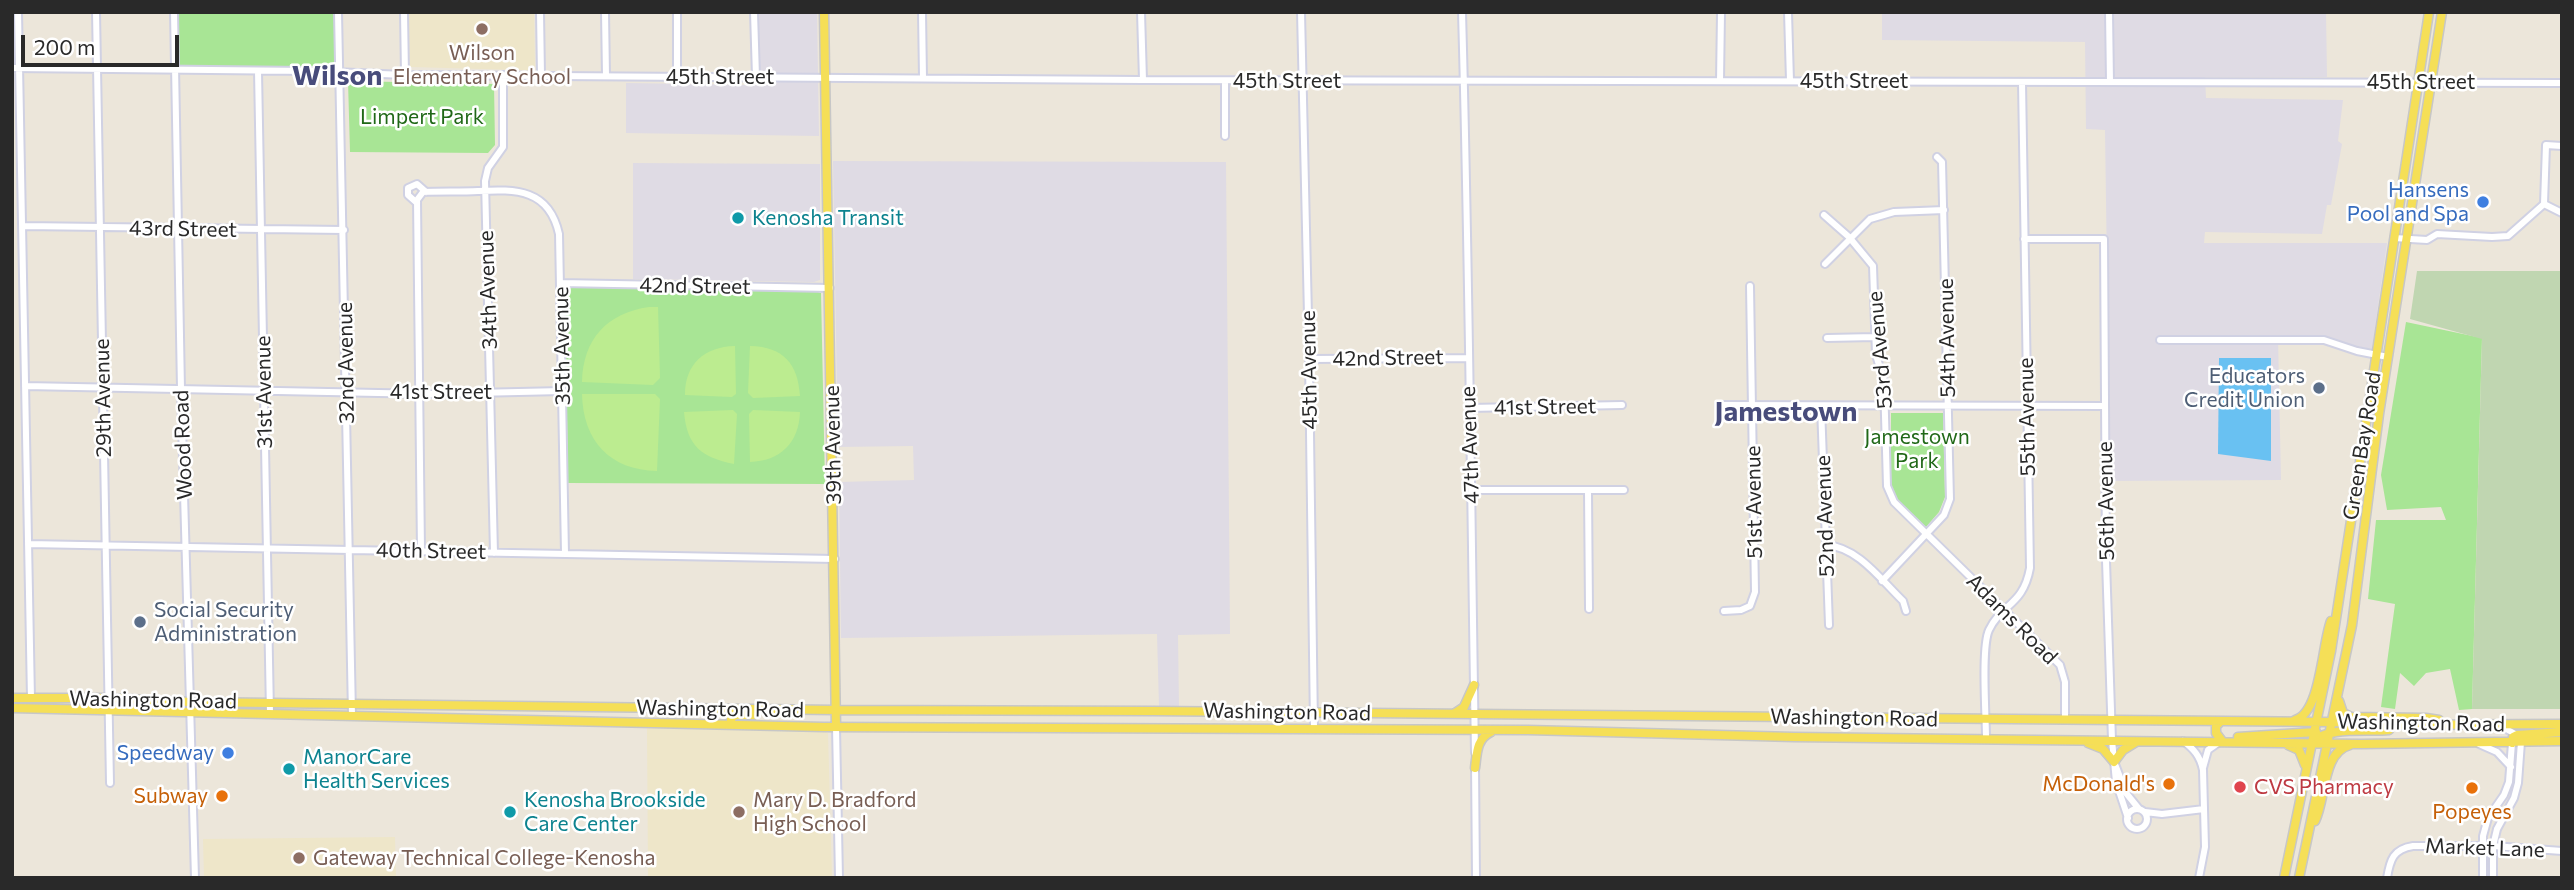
<!DOCTYPE html>
<html>
<head>
<meta charset="utf-8">
<style>
	body { margin:0 }
	#map { position:relative; width:2574px; height:890px; overflow:hidden; background:#ece6da; font-family:Commissioner,sans-serif }
	canvas { display:block }
	.frame { position:absolute; inset:0; border:14px solid #292929; pointer-events:none }
	.scale { position:absolute; left:21px; top:35px; width:158px; height:32px; box-sizing:border-box; border:4px solid #292929; border-top:0; padding-left:9px; font-size:21px; line-height:24px; white-space:nowrap; color:#292929; -webkit-text-stroke:5px #fff; paint-order:stroke }
</style>
</head>
<body>
<div id="map">
<canvas width="2574" height="890"></canvas>
<div class="frame"></div>
<div class="scale">200 m</div>
</div>
<script>
const c = document.querySelector('canvas').getContext('2d');
c.lineJoin = 'round';
function fill(path, color) { c.fillStyle = color; c.fill(path, 'evenodd'); }
function stroke(path, color, width, dash) { c.strokeStyle = color; c.lineWidth = width; c.lineCap = dash ? 'butt' : 'round'; c.setLineDash(dash || []); c.stroke(path); }
function label(font, color, halo, rows, align = 'center') {
  c.font = font + ' Commissioner,sans-serif'; c.lineWidth = 5; c.setLineDash([]); c.textBaseline = 'middle'; c.strokeStyle = halo; c.fillStyle = color; for (const [text, x, y, turn = 0] of rows) {
    c.save(); c.translate(x, y); c.rotate((+turn || 0) * Math.PI / 180); c.textAlign = isNaN(turn) ? turn : align; if (halo) c.strokeText(text, 0, 0); c.fillText(text, 0, 0); c.restore();
  }
}
const industrial = new Path2D(`
	M758 12H817L819 136 626 133V83L759 85Z
	M1882 12H2326L2327 77H2205L2206 98 2343 100 2338 141 2342 144 2331 205H2327L2322 234 2205 232 2204 243H2387L2372 349 2348 345 2331 338 2278 337 2281 480 2110 481 2105 130 2086 129 2085 42 1882 40Z
	M833 161 1226 162 1230 634 1178 635 1179 707 1159 706 1157 634 841 638 839 482 914 480 913 446 838 447Z
	M633 163 820 164V280L814 282 633 279Z`);
const education = new Path2D(`
	M407 12H534L535 67 532 70H518L411 67 408 63Z
	M647 728 820 730 828 733 832 878H648Z
	M395 837 396 878H204L203 839Z`);
const green = new Path2D(`
	M178 12H336V66H179Z
	M348 81 494 84 495 145 488 153 350 152Z
	M569 287 815 291 821 293 825 484 568 483 565 290Z
	M2406 322 2482 338 2472 709 2459 710 2450 669 2426 673 2414 686 2400 673 2395 709 2381 707 2395 604 2368 599 2376 520H2446L2441 507 2387 510 2381 475Z
	M1891 413H1943L1945 497 1939 512 1926 527 1897 499 1891 485Z`);
const cemetery = new Path2D(`
	M2417 271H2562V709H2472L2482 339 2410 319Z`);
const pitch = new Path2D(`
	M649 307H658L660 378 653 385 582 382C583 339 607 313 649 307Z
	M735 346 736 394 732 397 685 395C685 364 704 347 735 346Z
	M750 346C784 347 798 364 800 396L753 398 748 393Z
	M582 394H655L660 399 657 471C610 470 583 441 582 394Z
	M733 410 737 414 734 464C701 457 687 446 684 412Z
	M753 410 800 412C799 443 780 461 750 462L749 414Z`);
const water = new Path2D(`
	M2219 358H2271V461L2218 454Z`);
const minor = new Path2D(`
	M18 12 31 699
	M96 12 110 783
	M174 12 181 389 195 878
	M338 12 352 715
	M404 12 405 75
	M540 12 541 75
	M605 12 606 76
	M677 12V77
	M754 12 756 77
	M922 12 923 78
	M1141 12 1143 80
	M1301 12 1309 359 1314 728
	M1462 12C1469 259 1471 506 1475 753
	M1788 12 1790 81
	M2109 12 2110 82
	M12 68 310 71 405 75 1143 80 2562 83
	M258 71 270 713
	M1225 81V136
	M1720 81 1721 13
	M417 203 408 195V188L417 184 426 192
	M2544 204 2546 145 2562 146
	M1824 215 1849 237 1873 266 1876 355 1884 381 1887 486 1894 502 2060 665 2065 682V720
	M23 226 344 230
	M2394 238 2427 240 2437 234 2492 237 2508 236 2544 204 2562 213
	M2024 239H2104L2106 561 2112 740 2116 782 2128 818
	M1825 264 1870 219 1894 212 1944 210
	M560 283 830 288
	M1827 338 1875 337
	M2160 340H2324L2357 351 2388 357
	M1309 359 1467 358
	M25 386 429 394 563 391
	M1719 405 2105 406
	M1821 406 1829 625
	M1469 408 1622 405
	M1472 490H1624
	M1588 491 1589 609
	M28 544 835 559
	M1826 545C1858 547 1881 580 1903 601L1906 611
	M421 551 417 200 423 192C441 191 460 192 478 191 516 189 549 189 559 234L565 554
	M494 553 485 181 488 168 503 147V75
	M1882 581 1944 515 1950 499 1942 162 1937 157
	M1724 611 1741 610 1750 606 1755 592 1750 286
	M836 727 839 878
	M1986 738C1986 716 1981 647 1989 630 2002 603 2023 606 2030 568L2022 82
	M2183 741C2194 749 2200 756 2203 770L2205 847 2199 878
	M2479 744 2497 752 2511 767
	M1475 764 1476 878
	M2115 764 2126 793 2139 809
	M2203 768 2208 750 2218 743
	M2127 819a10 10 0 1 1 20 0a10 10 0 1 1-20 0Z
	M2145 812 2162 814 2204 809
	M2387 878C2390 860 2393 849 2413 846H2493L2562 851
	M2483 878V836L2488 818 2504 795 2509 782 2512 743
	M2493 878V846L2497 829 2514 798 2518 783 2521 742 2517 735 2499 725`);
const major = new Path2D(`
	M824 12 836 727
	M12 698H109L190 702 836 710 1153 711 2333 722 2384 725 2562 724
	M2339 701 2343 713 2351 717 2426 718 2439 720
	M12 708 824 727 1528 730 1794 737 2361 744 2562 741
	M1455 713 1464 707 1474 685
	M2295 720C2321 713 2322 644 2331 621
	M2220 722 2216 726V733L2222 741
	M731 725V719L735 715H753
	M2238 737 2316 732
	M2088 743 2103 749 2114 762 2123 750 2136 742
	M2312 743C2325 726 2368 732 2389 730
	M2512 743 2513 737 2517 735 2562 732
	M2288 745 2299 750 2305 765
	M1475 768C1477 754 1476 739 1491 732
	M2315 821C2326 799 2322 752 2350 745
	M2284 878 2331 651 2429 12
	M2299 878 2352 625 2379 414 2442 12`);
const markers = [
	[482,29,7,"#8d6e63"],
	[2483,202,7,"#3f7fe0"],
	[738,218,7,"#0f9aa8"],
	[2319,388,7,"#5c6f8a"],
	[140,622,7,"#5c6f8a"],
	[228,753,7,"#3f7fe0"],
	[289,769,7,"#0f9aa8"],
	[2169,784,7,"#e8710a"],
	[2240,787,7,"#e0444e"],
	[2472,788,7,"#e8710a"],
	[222,796,7,"#e8710a"],
	[510,812,7,"#0f9aa8"],
	[739,812,7,"#8d6e63"],
	[299,858,7,"#8d6e63"]
];
const educationNames = [
	["Wilson",482,53,"center"],
	["Elementary School",482,77,"center"],
	["Mary D. Bradford",753,800],
	["High School",753,824],
	["Gateway Technical College-Kenosha",313,858]
];
const streetNames = [
	["45th Street",720,77],
	["45th Street",1287,81],
	["45th Street",1854,81],
	["45th Street",2421,82],
	["43rd Street",183,229,1],
	["42nd Street",695,286,1],
	["34th Avenue",488,290,-92],
	["54th Avenue",1947,338,-91],
	["35th Avenue",562,346,-91],
	["53rd Avenue",1880,350,-95],
	["42nd Street",1388,358,-1],
	["32nd Avenue",346,363,-91],
	["45th Avenue",1309,370,-91],
	["31st Avenue",264,392,-91],
	["41st Street",441,392],
	["29th Avenue",103,398,-91],
	["41st Street",1545,407,-1],
	["55th Avenue",2027,417,-91],
	["Wood Road",183,445,-92],
	["39th Avenue",833,445,-91],
	["47th Avenue",1470,445,-92],
	["Green Bay Road",2362,446,-81],
	["56th Avenue",2106,501,-91],
	["51st Avenue",1754,502,-91],
	["52nd Avenue",1825,516,-92],
	["40th Street",431,551,1],
	["Adams Road",2012,619,45],
	["Washington Road",153,700,1],
	["Washington Road",720,709,1],
	["Washington Road",1287,712,1],
	["Washington Road",1854,718,1],
	["Washington Road",2421,723,1],
	["Market Lane",2485,848,2]
];
const parkNames = [
	["Limpert Park",422,117],
	["Jamestown",1917,437],
	["Park",1917,461]
];
const shopNames = [
	["Hansens",2469,190],
	["Pool and Spa",2469,214],
	["Speedway",214,753]
];
const cultureNames = [
	["Kenosha Transit",752,218],
	["ManorCare",303,757],
	["Health Services",303,781],
	["Kenosha Brookside",524,800],
	["Care Center",524,824]
];
const serviceNames = [
	["Educators",2305,376],
	["Credit Union",2305,400],
	["Social Security",154,610,"left"],
	["Administration",154,634,"left"]
];
const foodNames = [
	["McDonald's",2155,784],
	["Subway",208,796],
	["Popeyes",2472,812,"center"]
];
const healthNames = [
	["CVS Pharmacy",2254,787]
];
const districtNames = [
	["Wilson",337,76],
	["Jamestown",1786,412]
];
fill(industrial, '#dfdbe4');
fill(education, '#eee6c9');
fill(green, '#a8e595');
fill(cemetery, '#c0d6b1');
fill(pitch, '#bcec90');
fill(water, '#69c1f2');
stroke(minor, '#d0d1e3', 10);
stroke(major, '#c7c7c7', 11);
stroke(minor, '#fff', 6);
stroke(major, '#f5df57', 8);
for (const [x, y, r, color] of markers) { const dot = new Path2D(); dot.arc(x, y, r, 0, 2 * Math.PI); c.fillStyle = color; c.fill(dot); stroke(dot, '#fff', 2.5); }
label('21px', '#785e54', '#fff', educationNames, 'left');
label('21px', '#292929', '#fff', streetNames);
label('21px', '#206817', '#fff', parkNames);
label('21px', '#366cbe', '#fff', shopNames, 'right');
label('21px', '#0d838f', '#fff', cultureNames, 'left');
label('21px', '#4e5e75', '#fff', serviceNames, 'right');
label('21px', '#c56008', '#fff', foodNames, 'right');
label('21px', '#be3a42', '#fff', healthNames, 'left');
label('bold 28px', '#484c7b', '#fff', districtNames);
</script>
</body>
</html>
